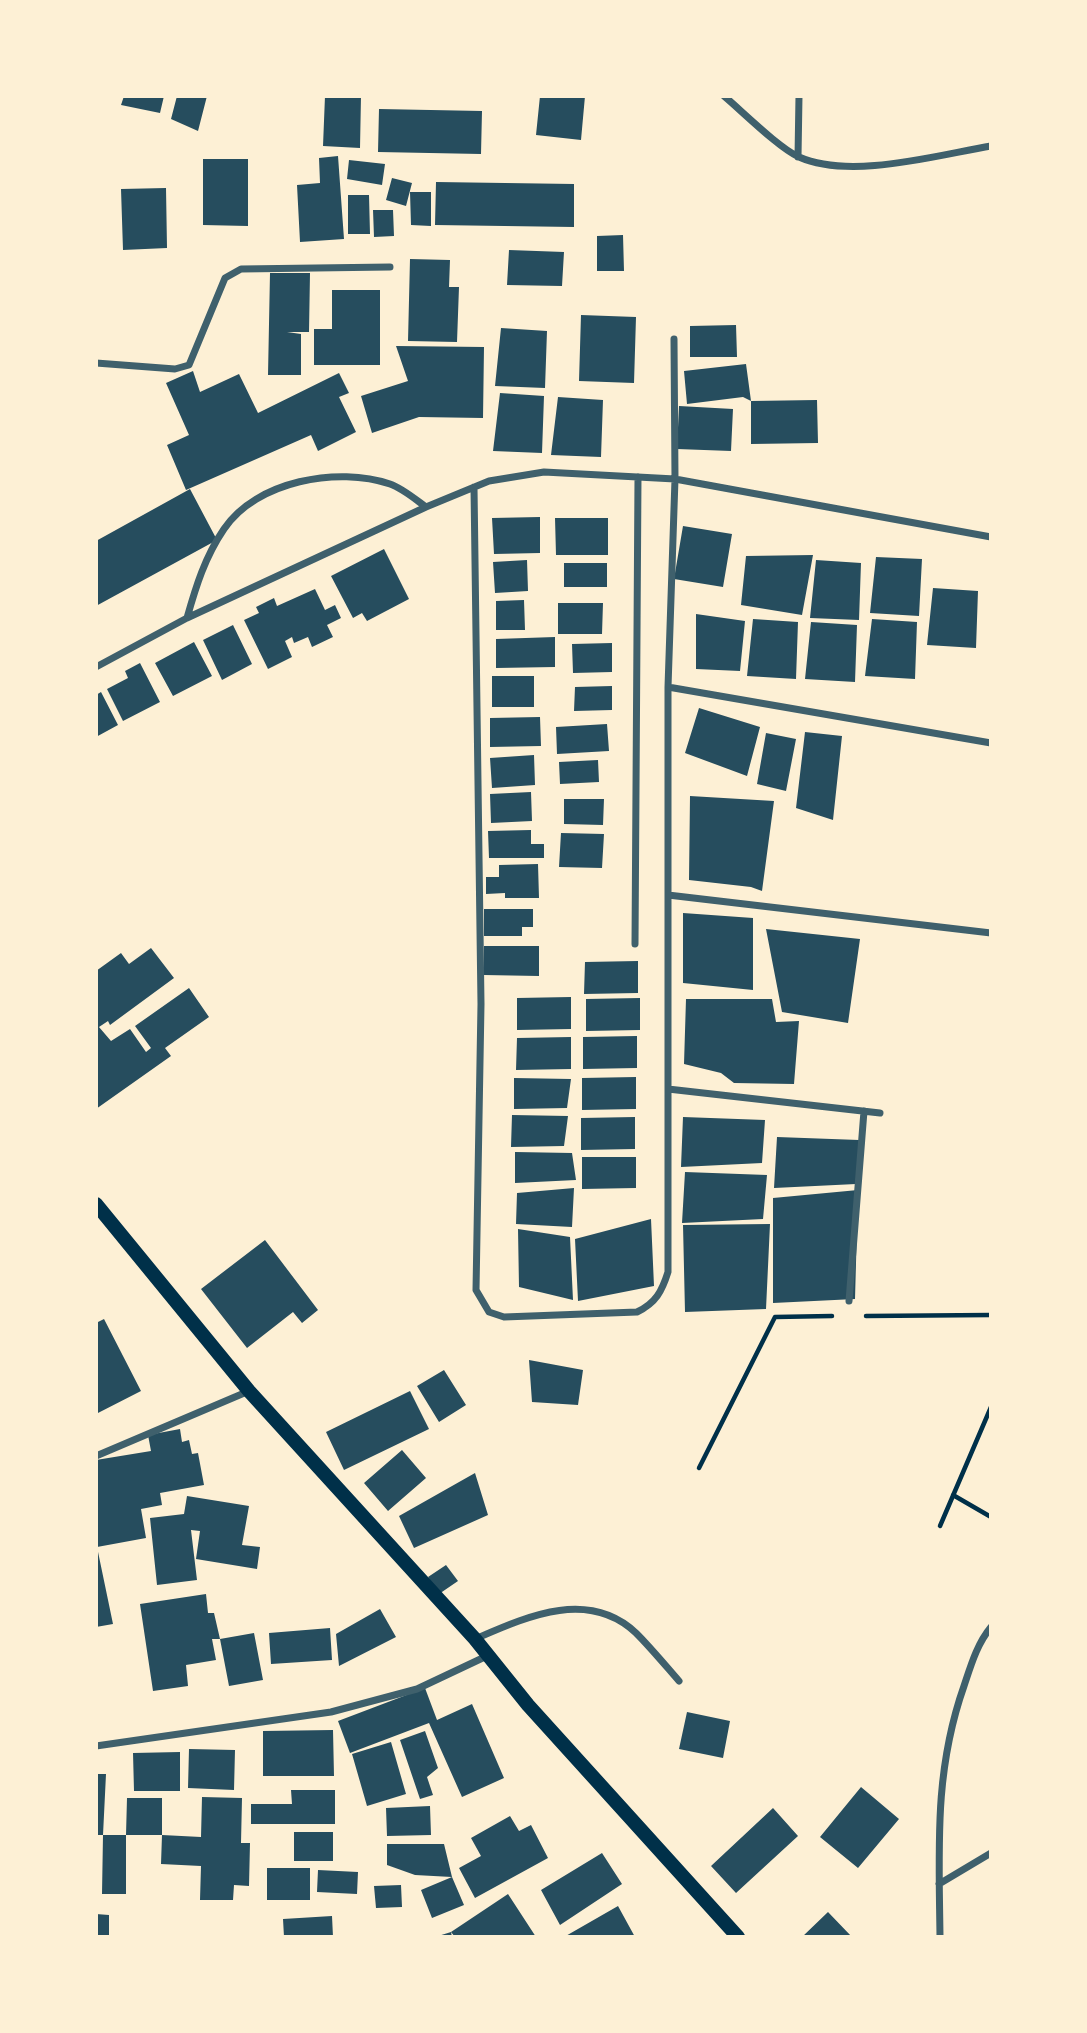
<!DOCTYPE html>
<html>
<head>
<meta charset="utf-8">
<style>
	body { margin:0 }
	#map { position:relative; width:1087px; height:2033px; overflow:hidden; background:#fdf0d5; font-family:Roboto,sans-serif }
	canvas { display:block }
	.frame { position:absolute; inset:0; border:98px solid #fdf0d5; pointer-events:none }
</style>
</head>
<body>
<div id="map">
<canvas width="1087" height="2033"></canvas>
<div class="frame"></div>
</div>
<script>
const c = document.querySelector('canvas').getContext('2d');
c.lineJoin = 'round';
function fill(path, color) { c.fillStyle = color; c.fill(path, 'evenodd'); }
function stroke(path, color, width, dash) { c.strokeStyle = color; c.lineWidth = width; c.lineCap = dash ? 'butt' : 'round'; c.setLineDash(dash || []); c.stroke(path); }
const building = new Path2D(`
	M124 96H164L160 113 121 105Z
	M177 96H207L198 131 171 119Z
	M325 96H361L360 148 323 146Z
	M540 96H585L581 140 536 135Z
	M379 109 482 111 481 154 378 152Z
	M338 156 344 239 300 242 297 185 320 183 319 158Z
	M203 159H248V226L203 225Z
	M349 160 385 164 382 185 347 179Z
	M392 178 412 183 406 206 386 200Z
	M436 182 574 184V227L435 225Z
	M166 188 167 248 123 250 121 189Z
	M410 192H431V226L411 225Z
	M348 195H369L370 234H348Z
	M373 210H393L394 236 374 237Z
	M623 235 624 271H597V236Z
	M509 250 564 252 562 286 507 285Z
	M410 259 450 260 449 287H459L457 342 408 341Z
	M270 273H310L309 332H287L301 334V375H268Z
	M332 290H380V365H314V329H332Z
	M581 315 636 317 634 383 579 381Z
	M736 325 737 357H690V326Z
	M501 328 547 331 545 388 495 386Z
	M396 346 484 347 483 418 419 417 372 433 361 396 408 381Z
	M746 364 751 401 743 397 687 404 684 371Z
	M193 371 200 392 239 374 258 413 339 373 349 393 339 397 356 432 318 451 311 435 186 490 167 445 189 435 166 383Z
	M500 393 544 396 542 453 493 451Z
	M558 397 603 400 601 457 551 455Z
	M817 400 818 443 751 444V401Z
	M679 406 733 409 731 451 677 449Z
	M190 489 217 540 96 606V541Z
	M540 517V553L494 554 492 518Z
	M555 518H608V555H556Z
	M683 526 732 534 723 587 674 579Z
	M384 549 409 599 367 621 362 613 353 618 331 576Z
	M813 555 802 615 741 605 746 556Z
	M876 557 922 559 919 616 870 613Z
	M527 560 528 591 495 593 493 562Z
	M816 560 861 563 859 620 810 618Z
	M564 563H607V587H564Z
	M933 588 978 591 976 648 927 645Z
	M315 589 325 610 335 605 341 618 327 625 333 637 312 647 308 637 294 643 292 637 285 641 292 657 268 669 244 620 259 613 256 607 274 598 277 606Z
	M524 600 525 630H496V601Z
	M558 603H603L602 634H558Z
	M696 614 745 621 740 671 696 669Z
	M753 619 798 622 796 679 747 676Z
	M872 619 917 622 915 679 865 676Z
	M811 622 857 625 855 682 805 679Z
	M233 625 252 664 222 680 203 640Z
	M555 637V667L496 668V639Z
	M194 642 212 676 173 696 155 663Z
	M612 643V672L573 673 572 644Z
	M140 663 160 702 123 721 107 689 128 678 125 671Z
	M492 676H534V707H492Z
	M612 686V710L574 711 575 687Z
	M101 692 118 725 96 737V695Z
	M699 708 760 727 747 776 685 753Z
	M540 717 541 746 490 747V718Z
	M607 724 609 751 557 754 556 727Z
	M805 732 842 736 833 820 796 808Z
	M766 733 796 739 786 791 757 784Z
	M534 755 535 785 492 788 490 758Z
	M598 760 599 782 560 784 559 762Z
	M531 792 532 821 491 823 490 794Z
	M690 796 774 801 762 891 751 887 689 880Z
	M564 799H604L603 825 564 824Z
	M531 830V844H544V858H489L488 831Z
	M561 833 604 834 602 868 559 867Z
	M538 864 539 898H505V893L486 894V877H499V865Z
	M484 909H533V927H522V936H484Z
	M683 913 753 918V990L683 983Z
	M766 929 860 939 848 1023 782 1012Z
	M484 946H539V976L484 975Z
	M151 948 174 978 110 1025 108 1021 99 1027 111 1041 130 1029 146 1052 151 1048 135 1026 189 988 209 1017 165 1048 171 1056 96 1109V971L121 953 129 964Z
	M638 961V993L584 994 585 962Z
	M571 997V1029L517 1030V998Z
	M640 998V1030L586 1031V999Z
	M686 999H772L776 1022 799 1021 794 1084 734 1083 721 1073 684 1064Z
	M637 1036V1068L583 1069V1037Z
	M571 1037V1069L516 1070 517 1038Z
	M636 1077V1109L582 1110V1078Z
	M514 1078 571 1079 567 1108 514 1109Z
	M512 1115 568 1116 564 1146 511 1147Z
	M635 1117V1149L581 1150V1118Z
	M683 1117 765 1120 762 1163 681 1167Z
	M777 1137 859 1140 856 1184 774 1188Z
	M515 1152 572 1153 576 1180 515 1183Z
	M582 1157H636V1188L582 1189Z
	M685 1172 767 1175 763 1219 682 1223Z
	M574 1188 572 1227 516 1224 517 1193Z
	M858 1190 855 1299 773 1303V1198Z
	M651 1219 654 1286 578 1301 575 1239Z
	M770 1224 766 1309 685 1312 683 1225Z
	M518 1229 570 1237 573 1300 519 1287Z
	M265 1240 318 1310 302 1323 293 1312 247 1348 201 1289Z
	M104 1319 141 1391 96 1414V1323Z
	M529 1360 583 1370 578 1405 532 1402Z
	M444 1370 466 1405 439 1422 417 1386Z
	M410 1391 429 1429 344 1470 326 1432Z
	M180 1429 182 1442 189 1440 192 1454 198 1453 204 1485 160 1493 162 1505 141 1509 146 1538 97 1547 113 1624 96 1627V1460L151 1451 148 1435Z
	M402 1450 426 1478 388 1511 364 1483Z
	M475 1473 488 1515 414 1548 399 1516Z
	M187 1496 249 1506 242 1545 260 1547 257 1569 196 1559 200 1531 191 1530 197 1580 157 1585 150 1518 184 1514Z
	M446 1565 458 1581 439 1594 428 1577Z
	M206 1594 208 1613H214L220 1639H212L216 1660 186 1665 188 1686 153 1691 140 1604Z
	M380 1609 396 1637 339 1666 336 1634Z
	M330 1628 332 1660 271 1664 269 1633Z
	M254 1633 263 1680 229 1686 220 1639Z
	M425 1688 437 1720 472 1704 504 1778 462 1797 429 1723 350 1753 338 1721Z
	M687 1712 730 1721 723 1758 679 1749Z
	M333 1730 334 1776H263V1731Z
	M425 1731 438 1768 427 1777 433 1795 420 1799 400 1740Z
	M391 1742 406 1794 367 1806 352 1754Z
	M189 1749 235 1750 234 1790 188 1788Z
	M180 1752V1791H134L133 1753Z
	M96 1774H106L103 1835H126V1894H102L103 1835H96Z
	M861 1787 899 1819 858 1868 820 1837Z
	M291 1790H335V1824H251V1804H292Z
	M202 1797 242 1798 241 1843H250L249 1886 234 1885 233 1900H200L201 1866 161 1864 162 1835 201 1837Z
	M127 1798H162V1835H126Z
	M430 1806 431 1835 387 1836 386 1808Z
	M773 1808 798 1836 736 1893 711 1866Z
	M510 1816 519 1831 531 1825 548 1858 475 1898 459 1868 481 1856 471 1838Z
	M294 1832H333V1861H294Z
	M387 1844H444L452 1877 415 1875 387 1865Z
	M602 1853 622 1884 560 1925 541 1890Z
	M267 1868H310V1900H267Z
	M318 1870 358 1872 357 1894 317 1892Z
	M452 1877 464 1905 432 1918 421 1890Z
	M401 1885 402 1907 376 1908 374 1886Z
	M508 1894 536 1937H455L451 1932 452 1937H435L451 1932Z
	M618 1906 635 1937H564Z
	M828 1912 852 1937H802Z
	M96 1914 109 1915V1937H96Z
	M332 1916 333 1937H284L283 1919Z`);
const path = new Path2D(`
	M866 1316 991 1315
	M699 1468 775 1317 832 1316
	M953 1495 991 1517
	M940 1526 991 1407`);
const minor = new Path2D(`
	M724 96C743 112 779 148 799 157 851 180 937 155 991 146
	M798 157 799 96
	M96 363 175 369 189 365 225 278 241 269 390 267
	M474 487 481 1004 476 1290 489 1312 504 1317 637 1312C656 1303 662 1291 668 1272V687L675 479 674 339
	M187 618C196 586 205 557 224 529 256 481 338 466 390 484 402 488 415 499 426 507
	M96 667 187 618 426 507 489 481 544 472 675 479 991 537
	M668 687 991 743
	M668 895 991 933
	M635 944 638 477
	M668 1089 880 1113
	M849 1301 864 1111
	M96 1456 249 1391
	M475 1639C526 1617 588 1588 636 1633 651 1648 665 1665 679 1681
	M96 1746 331 1712 417 1689 489 1655
	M939 1884 991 1853
	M940 1937C939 1848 934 1771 964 1686 971 1665 977 1644 991 1627`);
const secondary = new Path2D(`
	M96 1204 249 1391 475 1639 528 1705 738 1937`);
fill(building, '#264d5e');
stroke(path, '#003049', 4.5);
stroke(minor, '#3f606c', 7);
stroke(secondary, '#003049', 14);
</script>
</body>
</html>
